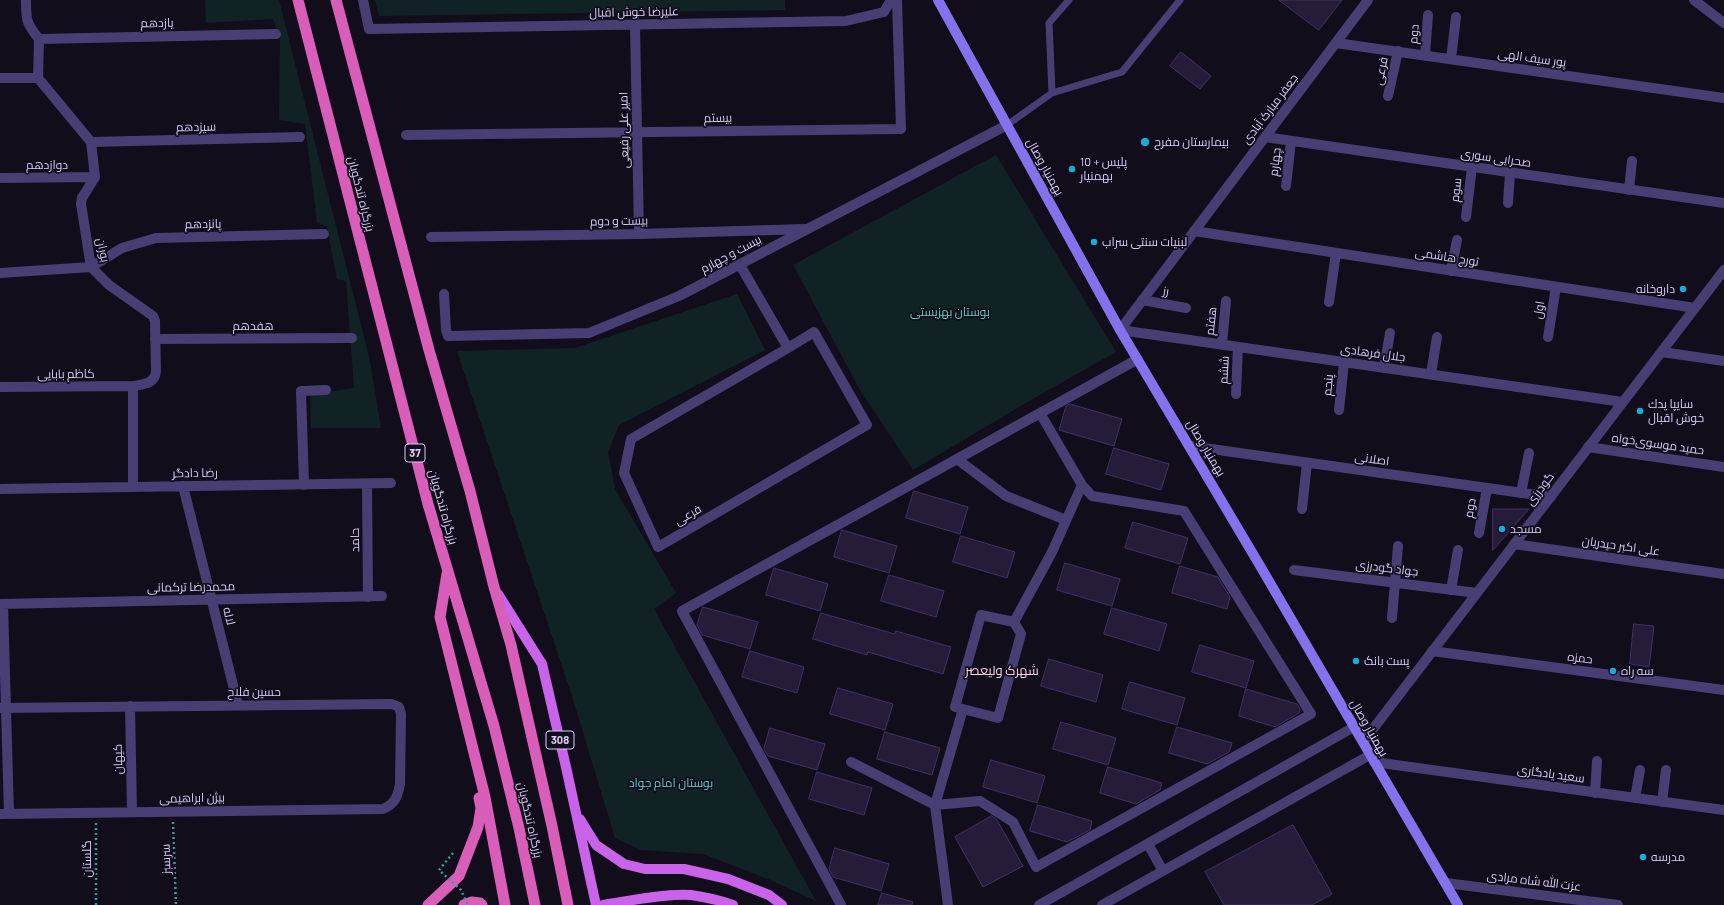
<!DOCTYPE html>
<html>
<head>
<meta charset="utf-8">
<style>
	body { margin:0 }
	canvas { display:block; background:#110d1b }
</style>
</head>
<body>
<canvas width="1724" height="905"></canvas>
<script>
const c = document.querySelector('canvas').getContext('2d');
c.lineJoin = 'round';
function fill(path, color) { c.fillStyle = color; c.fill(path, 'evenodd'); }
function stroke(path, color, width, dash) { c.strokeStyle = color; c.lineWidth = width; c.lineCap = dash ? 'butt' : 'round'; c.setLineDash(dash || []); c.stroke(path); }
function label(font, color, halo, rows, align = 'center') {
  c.font = font + ' Barlow,Cairo,sans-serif'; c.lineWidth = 3.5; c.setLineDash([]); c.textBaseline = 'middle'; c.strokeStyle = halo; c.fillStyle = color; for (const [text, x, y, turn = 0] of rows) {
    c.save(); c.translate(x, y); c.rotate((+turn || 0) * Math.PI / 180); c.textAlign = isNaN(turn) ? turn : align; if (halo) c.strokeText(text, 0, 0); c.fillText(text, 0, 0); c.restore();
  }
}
const green = new Path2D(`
	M205 0H279L370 361 381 428H311L310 395 354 388 346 281 337 279 327 227 317 222 305 124 279 120 280 40 273 19 206 23Z
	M375 0H785V10L379 16Z
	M996 155 1116 352 1029 401 913 470 860 390 793 265Z
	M737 294 765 350 619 425 608 452 615 489 676 593 654 609 816 901 768 879 703 854 641 850 615 838 573 699 457 351 575 348Z`);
const building = new Path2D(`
	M1279 0H1342L1319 30Z
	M1181 52 1211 76 1200 89 1170 66Z
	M1070 404 1122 419 1114 446 1059 430 1066 406Z
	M1114 448 1169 464 1161 490 1106 474Z
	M914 491 968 507 960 534 906 518Z
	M1493 509H1529L1493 550Z
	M1133 522 1188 538 1180 564 1125 548Z
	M842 530 897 546 889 573 834 557Z
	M961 536 1015 552 1007 578 953 562Z
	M1065 563 1120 579 1112 606 1057 590Z
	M1180 566 1218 577 1230 597 1227 609 1172 593Z
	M774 568 828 584 820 611 766 595Z
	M889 575 944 591 936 617 881 601Z
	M703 607 758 622 750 649 702 635 697 625Z
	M1112 608 1167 624 1159 651 1104 634Z
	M821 613 895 634 896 631 951 647 943 674 868 652 867 655 813 639Z
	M1634 624 1654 626 1649 667 1630 664Z
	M1200 645 1254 661 1246 688 1192 672Z
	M750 651 804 667 797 693 742 677Z
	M1049 659 1103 675 1096 702 1041 686Z
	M1130 682 1185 698 1177 725 1122 709Z
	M838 688 893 704 885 730 830 714Z
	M1246 689 1297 704 1300 709 1299 713 1275 727 1239 716Z
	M1061 722 1116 738 1108 765 1053 749Z
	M1177 727 1232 743 1229 752 1207 764 1169 753Z
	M770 728 825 744 817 770 768 756 764 749Z
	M885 732 940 748 932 775 877 759Z
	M991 760 1045 776 1037 803 983 787Z
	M1108 767 1162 783 1160 790 1136 804 1100 793Z
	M817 772 872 788 864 815 809 799Z
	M1038 805 1092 821 1090 830 1067 842 1030 831Z
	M992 816 997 820 1023 866 983 887 955 837Z
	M1293 825 1332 894 1312 905H1224L1205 872Z
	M835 848 889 864 881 891 833 877 829 869Z
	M882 893 913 902 912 905H878Z`);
const path = new Path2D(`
	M173 822 176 905
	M96 823V905`);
const service = new Path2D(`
	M1052 93 1049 23 1069 0
	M1007 125 1052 93 1122 72 1180 0`);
const minor = new Path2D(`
	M363 0 369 29 846 21 884 12 891 0
	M635 25 639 234
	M39 39 276 34
	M1336 43 1724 98
	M1425 55 1428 15
	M1451 59 1456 17
	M0 78H38
	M1388 96 1398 51
	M406 135 901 129 897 0
	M1265 137 1724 203
	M91 142 300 137
	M0 178 95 177
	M1286 186 1291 141
	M1629 190 1632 161
	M1508 203 1510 173
	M1466 217 1472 167
	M1194 231 1695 308
	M431 237 639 234 805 229
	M740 265 788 348 814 332 867 425 658 547 624 473 631 439 788 348
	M1451 271 1457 240
	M0 273 91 267 122 248 156 238 324 234
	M444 294 446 330 448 336 589 333 679 296 1007 125
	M1142 300 1186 308
	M1329 302 1336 253
	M1120 330 1623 402
	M1548 337 1556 287
	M155 339 352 338
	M1222 344 1226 301
	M1662 352 1724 361
	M1384 368 1390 333
	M1431 374 1437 337
	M133 386V487
	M0 387 133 386C144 384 155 384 156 371L155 321 153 316 109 285 91 267 81 204 82 198 95 177 91 142 38 78 39 39C26 23 26 20 26 0
	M1236 394 1238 347
	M1339 410 1344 362
	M1190 446 1551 497
	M1588 447 1724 467
	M957 459 1006 496 1066 520
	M367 484 368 597
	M304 485 301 391 326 390
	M183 486 238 705
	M0 489 391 483
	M1521 493 1529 453
	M1302 509 1307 463
	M1479 533 1487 488
	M1514 544 1724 574
	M1294 570 1477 593
	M1451 590 1458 550
	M0 604 382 596
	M3 604 9 814
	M981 615 1014 622 1021 634 998 718 955 707Z
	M1392 618 1398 546
	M1014 622 1052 552 1082 485
	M1432 651 1724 690
	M130 706 132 812
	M0 708 392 704 399 707 401 714 400 784C398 796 395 804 383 809L0 814
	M963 709 935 805 980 801 1013 822 1036 867 1311 714 1184 511 1092 496 1082 485 1040 413
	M851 762 935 805 948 905
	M1374 762 1724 810
	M1595 793 1597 761
	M1635 798 1640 770
	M1662 802 1666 770
	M1446 883 1618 905
	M841 905 682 611 1138 359`);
const tertiary = new Path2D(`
	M1694 0 1724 23
	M1120 330 1368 0
	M1363 742 1724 270
	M1148 844 1163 871
	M1039 905 1354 727
	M1102 905 1370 755`);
const secondary = new Path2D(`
	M938 0 1120 330 1259 564 1458 905`);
const primary = new Path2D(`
	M498 594 542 664 566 767 596 905
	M580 819 596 845 624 864 645 869H684L728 879 769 895 782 905
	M603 905C627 901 668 893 691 895 705 897 719 900 733 905`);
const trunk = new Path2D(`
	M298 0 428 504 494 726 519 828 535 905
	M336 0 429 350 470 491 494 587 511 645 552 826 568 905
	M447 574 440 617 485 797 505 905
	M428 905 459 876 478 827 481 808 479 798
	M464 905 472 902 480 903 482 905`);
const pathBridge = new Path2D(`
	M453 853 439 870 461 890 468 905`);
const markers = [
	[1145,142,5,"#1cabd6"],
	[1072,169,4,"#1cabd6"],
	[1094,242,4,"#1cabd6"],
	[1683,289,4,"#1cabd6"],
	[1640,411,4,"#1cabd6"],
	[1502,529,4,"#1cabd6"],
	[1356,661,4,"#1cabd6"],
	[1613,671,4,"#1cabd6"],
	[1643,857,4,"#1cabd6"]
];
const shields = [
	[415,453,20],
	[560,740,28]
];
const shieldNames = [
	["37",415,453],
	["308",560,740]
];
const streetNames = [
	["علیرضا خوش اقبال",634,12,-1],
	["یازدهم",157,23,-1],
	["دوم",1414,34,-85],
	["پور سیف الهی",1532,58,8],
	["فرعی",1381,71,-78],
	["جعفر مبارک آبادی",1270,109,-53],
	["بیستم",718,118,-1],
	["سیزدهم",196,127,-1],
	["امیر علی رفیعی",624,130,-91],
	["صحرایی سوری",1496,158,8],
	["چهارم",1275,162,-83],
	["دوازدهم",47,165],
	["بهمنیار وصال",1045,167,61],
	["سوم",1456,190,-83],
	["بزرگراه تندگویان",361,194,76],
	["بیست و دوم",619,221,-1],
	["پانزدهم",203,224,-1],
	["بوران",103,250,77],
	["بیست و چهارم",731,254,-28],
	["تورج هاشمی",1447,257,9],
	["رز",1166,291,9],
	["اول",1539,310,-81],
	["هفتم",1211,321,-84],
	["هفدهم",253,326],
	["جلال فرهادی",1373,353,8],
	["ششم",1224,370,-87],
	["کاظم بابایی",66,374,-1],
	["پنجم",1328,385,-85],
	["حمید موسوی‌خواه",1658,444,8],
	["بهمنیار وصال",1206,448,59],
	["اصلانی",1372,459,8],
	["رضا دادگر",195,473,-1],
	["گودرزی",1540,489,-53],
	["بزرگراه تندگویان",443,507,74],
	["دوم",1470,508,-80],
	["فرعی",688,515,-30],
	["حامد",355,540,-91],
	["علی اکبر حیدریان",1621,546,8],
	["جواد گودرزی",1387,568,7],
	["محمدرضا ترکمانی",191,587,-1],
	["لاله",229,616,76],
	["حمزه",1580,658,7],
	["حسین فلاح",254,692],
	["بهمنیار وصال",1369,728,60],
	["کیهان",118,759,-91],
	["سعید یادگاری",1551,774,8],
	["بیژن ابراهیمی",192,798,-1],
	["بزرگراه تندگویان",530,820,77],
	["گلستان",87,859,-90],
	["سرسبز",166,859,-92],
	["عزت الله شاه مرادی",1534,881,7]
];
const poiNames = [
	["بیمارستان مفرح",1154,142],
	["پلیس + 10",1080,162],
	["بهمنیار",1080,176],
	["لبنیات سنتی سراب",1102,242],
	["داروخانه",1675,289,"right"],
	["سايپا يدك",1648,404],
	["خوش اقبال",1648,418],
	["مسجد",1510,529],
	["پست بانک",1364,661],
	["سه راه",1621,671],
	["مدرسه",1651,857]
];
const parkNames = [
	["بوستان بهزیستی",950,312],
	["بوستان امام جواد",671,783]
];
const neighbourhoodNames = [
	["شهرک ولیعصر",1002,671]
];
fill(green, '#112224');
fill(building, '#261c39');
stroke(building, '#413162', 1);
stroke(path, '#3c989f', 2.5, [2, 3]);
stroke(service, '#473e74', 7);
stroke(minor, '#473e74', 10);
stroke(tertiary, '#473e74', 10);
stroke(secondary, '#8471ec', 10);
stroke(primary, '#c963ea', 10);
stroke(trunk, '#d95eba', 11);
stroke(pathBridge, '#3c989f', 2.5, [2, 3]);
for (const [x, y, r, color] of markers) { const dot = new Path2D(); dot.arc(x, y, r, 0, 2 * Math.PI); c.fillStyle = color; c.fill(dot); stroke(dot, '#110d1b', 1.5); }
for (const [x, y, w] of shields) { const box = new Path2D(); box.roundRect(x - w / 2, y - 9, w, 18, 3); c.fillStyle = '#110d1b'; c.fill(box); stroke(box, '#d8cef8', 1); }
label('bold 11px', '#d8cef8', null, shieldNames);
label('12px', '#d8cef8', '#110d1b', streetNames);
label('12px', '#d8cef8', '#110d1b', poiNames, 'left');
label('12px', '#64cec1', '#110d1b', parkNames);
label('13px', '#f9d0e4', '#110d1b', neighbourhoodNames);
</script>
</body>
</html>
